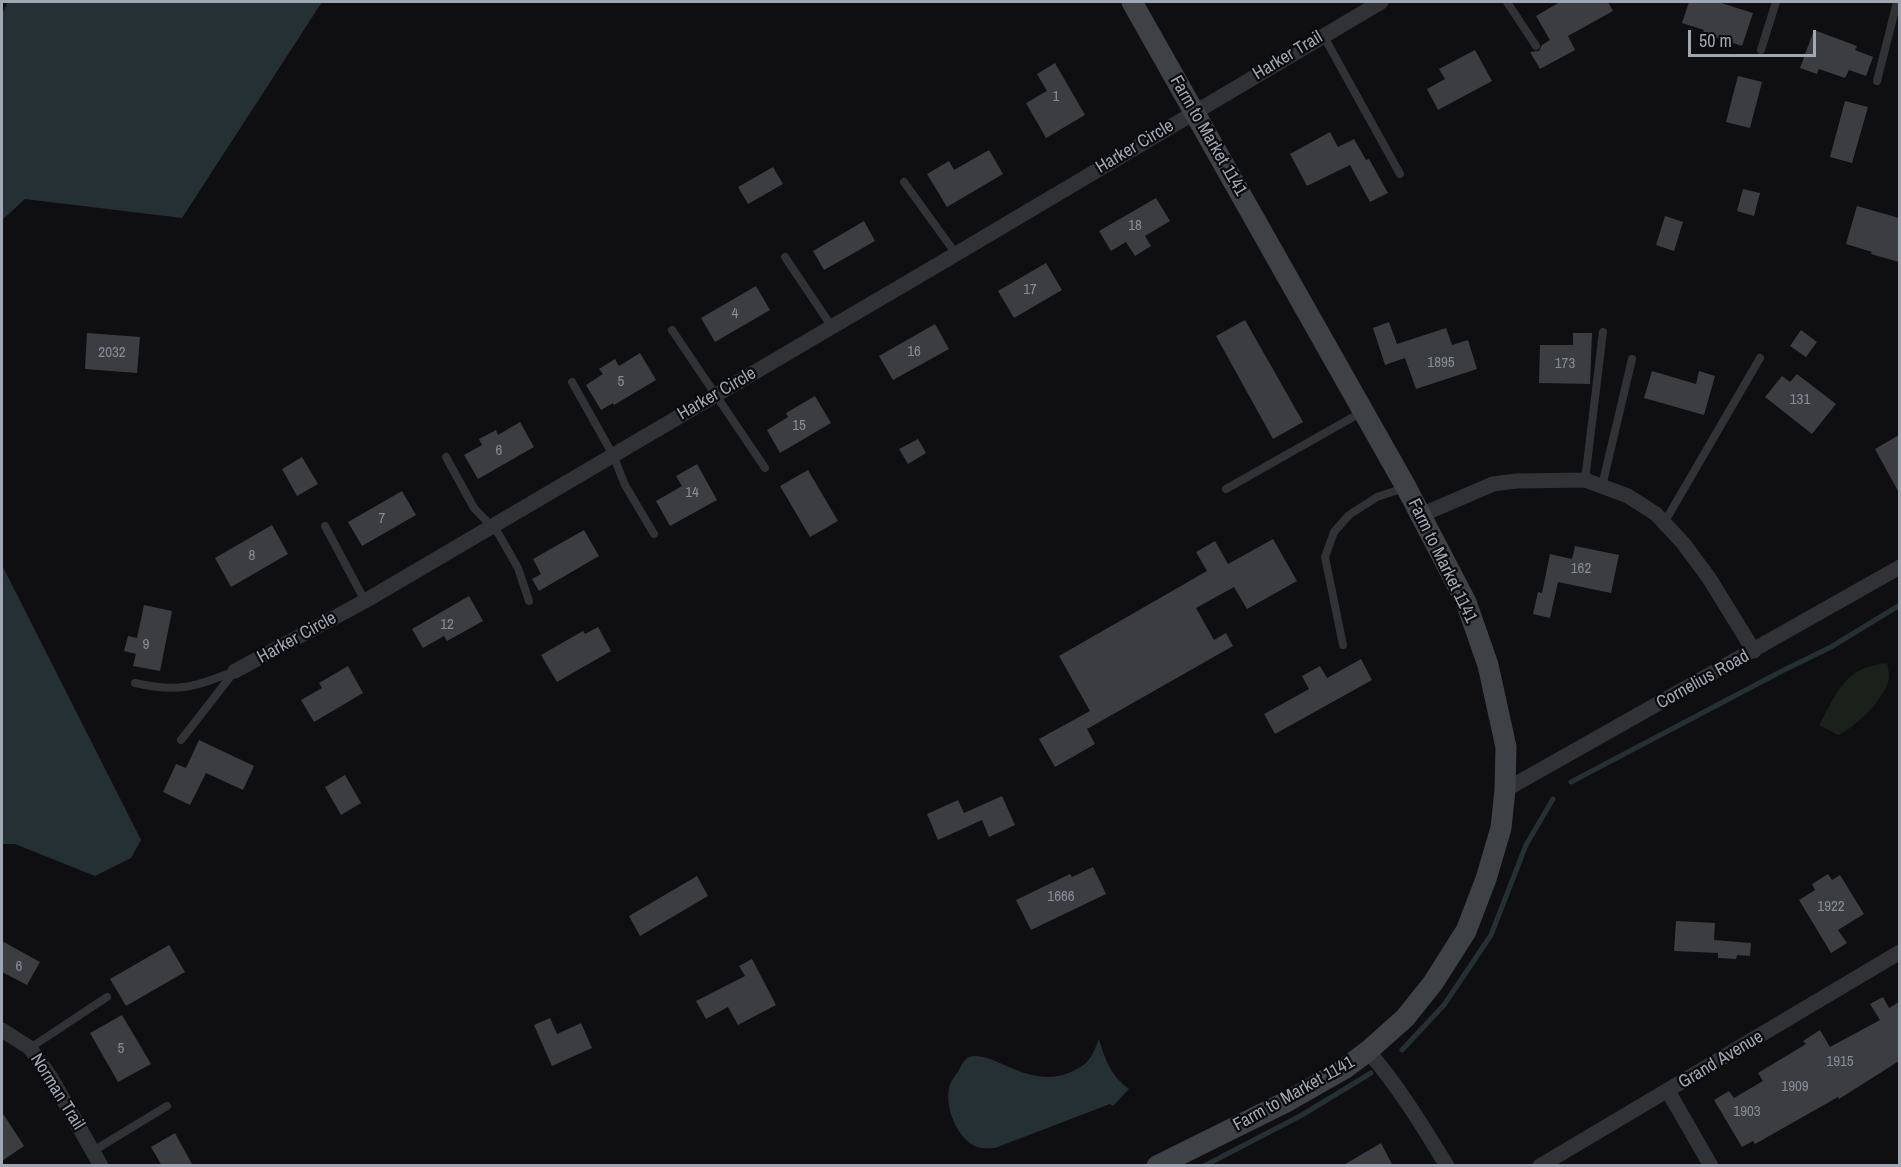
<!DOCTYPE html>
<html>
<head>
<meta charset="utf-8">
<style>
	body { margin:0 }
	#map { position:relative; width:1901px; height:1167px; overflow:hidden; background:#0f0f11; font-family:"Archivo Narrow",sans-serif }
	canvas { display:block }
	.frame { position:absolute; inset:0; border:3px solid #9fa7b3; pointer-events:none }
	.scale { position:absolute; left:1688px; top:30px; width:128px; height:27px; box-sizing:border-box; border:3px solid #9fa7b3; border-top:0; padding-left:8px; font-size:18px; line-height:21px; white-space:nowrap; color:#9fa7b3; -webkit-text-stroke:4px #0a0a0c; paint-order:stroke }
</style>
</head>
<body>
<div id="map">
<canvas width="1901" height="1167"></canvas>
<div class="frame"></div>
<div class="scale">50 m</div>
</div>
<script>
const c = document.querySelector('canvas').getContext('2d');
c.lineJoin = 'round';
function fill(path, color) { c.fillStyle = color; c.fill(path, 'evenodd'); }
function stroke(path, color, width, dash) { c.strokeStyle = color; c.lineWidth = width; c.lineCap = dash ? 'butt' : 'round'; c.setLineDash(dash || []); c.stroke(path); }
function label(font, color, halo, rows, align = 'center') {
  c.font = font + ' "Archivo Narrow",sans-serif'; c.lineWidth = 4.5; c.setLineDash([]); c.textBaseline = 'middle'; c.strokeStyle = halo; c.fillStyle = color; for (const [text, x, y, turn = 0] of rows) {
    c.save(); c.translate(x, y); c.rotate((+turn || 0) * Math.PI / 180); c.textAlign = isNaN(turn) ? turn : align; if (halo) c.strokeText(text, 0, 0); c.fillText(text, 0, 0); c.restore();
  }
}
const green = new Path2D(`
	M1887 663C1888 667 1889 672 1889 677 1888 696 1855 728 1838 735L1819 725C1838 692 1844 667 1887 663Z`);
const water = new Path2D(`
	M8 2H322L182 218 25 199 2 220V14Z
	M2 565 141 840 131 858 95 876 15 844H2Z
	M1099 1039C1105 1060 1111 1076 1129 1089L1113 1106 1110 1104 995 1148C989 1148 982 1149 977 1147 957 1139 945 1108 949 1088 950 1082 955 1076 958 1072 961 1067 963 1060 969 1057 992 1049 1029 1091 1071 1072 1089 1064 1092 1057 1099 1039Z`);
const stream = new Path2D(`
	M1571 782 1782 671 1831 647 1900 605
	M1402 1050 1444 1005 1491 935 1526 845 1553 799
	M1204 1166 1302 1115 1371 1073`);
const building = new Path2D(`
	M1560 2H1608L1613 11 1568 36 1575 50 1540 69 1530 52 1539 51 1542 45 1550 40 1536 16Z
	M1689 2H1718L1753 13 1742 46 1703 33 1704 30 1682 23Z
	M1814 30 1857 46 1855 50 1873 57 1866 76 1849 70 1845 78 1819 69 1817 74 1800 68Z
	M1475 50 1492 81 1438 110 1427 89 1445 79 1439 69Z
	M1055 63 1085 115 1046 138 1026 103 1047 91 1037 74Z
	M1738 76 1762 82 1750 128 1726 122Z
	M1845 101 1868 107 1852 163 1830 157Z
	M1330 132 1338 147 1354 139 1366 160 1369 159 1388 193 1370 202 1350 165 1307 186 1290 154Z
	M989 150 1003 174 947 207 927 174 949 161 954 170Z
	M773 167 783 184 748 204 738 187Z
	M1743 189 1760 193 1754 216 1737 211Z
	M1156 198 1170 221 1145 236 1151 246 1135 256 1126 242 1111 251 1099 231Z
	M1857 206 1899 218V262L1871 254 1872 252 1846 244Z
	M1665 216 1683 222 1674 251 1656 245Z
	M864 221 875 241 824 270 813 251Z
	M1046 263 1062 290 1014 318 998 291Z
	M756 286 770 310 715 342 701 318Z
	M1245 320 1303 422 1273 439 1216 336Z
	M1389 322 1397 344 1446 328 1452 345 1468 340 1477 369 1416 389 1405 358 1385 365 1373 328Z
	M935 324 949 349 893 380 879 356Z
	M1801 330 1817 342 1806 357 1790 346Z
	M87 333 140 337 137 373 85 369Z
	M1573 333H1592L1590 384 1539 383 1540 345H1573Z
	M640 353 656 380 614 405 613 403 601 410 586 385 603 374 599 369 615 359 619 366Z
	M1652 371 1696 384 1699 371 1715 376 1704 415 1644 398Z
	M1797 374 1836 404 1812 434 1765 397 1782 376 1790 382Z
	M815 396 831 423 780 453 767 430 788 417 786 413Z
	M520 422 534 447 478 479 464 455 482 445 479 439 496 430 498 435Z
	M1899 435V493L1875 449Z
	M918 439 926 453 908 464 899 449Z
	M302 457 318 484 297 496 282 469Z
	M697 464 717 500 670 526 656 501 682 486 676 476Z
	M808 470 838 521 810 537 780 486Z
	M402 491 416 515 362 546 348 522Z
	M272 525 288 554 231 587 215 558Z
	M584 530 599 556 539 591 532 579 541 574 533 559Z
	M1273 539 1297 581 1247 609 1234 587 1196 608 1214 640 1226 633 1233 646 1087 729 1095 744 1055 767 1039 739 1090 711 1059 656 1207 571 1196 552 1215 541 1228 564Z
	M1575 546 1619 555 1611 593 1558 582 1550 618 1533 614 1538 592 1542 593 1550 554 1572 559Z
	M469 596 483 621 447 641 444 636 423 648 412 629Z
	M144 605 172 611 160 671 133 666 136 654 124 651 128 636 137 638Z
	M598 627 611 651 557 682 541 655 583 631 585 634Z
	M1361 659 1372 680 1275 734 1264 714 1309 689 1302 676 1320 666 1327 678Z
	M348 666 363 693 314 722 301 700 322 688 319 683Z
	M199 740 254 766 243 790 206 773 190 805 163 792 176 764 186 768Z
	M345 775 361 803 341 815 325 787Z
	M1002 796 1015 825 989 837 982 820 938 840 927 814 958 800 964 813Z
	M1093 867 1106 894 1031 930 1016 900 1070 874 1072 877Z
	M1828 874 1832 880 1840 875 1864 914 1838 930 1847 943 1831 953 1799 900 1815 890 1812 884Z
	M697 876 708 896 640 936 629 916Z
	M1676 921 1715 923 1714 940 1751 943 1750 956 1737 955 1736 959 1718 958V953L1674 951Z
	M2 941 40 962 27 985 2 972Z
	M169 945 185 972 126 1006 110 979Z
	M752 959 776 1005 738 1025 728 1007 706 1019 696 1001 745 976 739 966Z
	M1883 997 1889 1008 1899 1002V1061L1839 1099 1838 1097 1755 1144 1753 1141 1742 1147 1714 1100 1729 1091 1734 1098 1763 1081 1758 1073 1806 1044 1803 1041 1820 1030 1830 1047 1880 1020 1870 1004Z
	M122 1015 151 1064 118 1082 90 1033Z
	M550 1018 557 1034 581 1023 592 1048 552 1066 534 1025Z
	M2 1112 24 1146 2 1161Z
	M175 1133 193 1166H162L151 1147Z
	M1381 1143 1393 1166H1342Z`);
const lane = new Path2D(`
	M1507 2 1536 46
	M1323 35 1400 174
	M1761 50 1776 2
	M1877 81 1897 2
	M904 182 956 254
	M785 257 832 327
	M672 330 765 468
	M572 382 613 455 625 485 654 534
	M446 457 474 508 498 533 518 568 529 601
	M1585 480 1603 332
	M1602 486 1632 359
	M1226 489 1362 412
	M1664 523 1760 358
	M325 526 365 601
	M1343 645 1325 557 1334 532 1349 515 1377 497 1404 488
	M135 683C179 693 194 687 235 671
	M181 740 234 672
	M30 1048 107 997
	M93 1151 167 1106`);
const street = new Path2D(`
	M1421 515 1493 484 1517 481 1585 480 1628 496 1656 514 1683 543 1709 578 1754 651
	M235 671 365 601 956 254 1381 2
	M1505 790 1900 567
	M2 1030 30 1048 50 1076 101 1166
	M1368 1051C1399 1087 1422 1125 1447 1166
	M1668 1091 1711 1166
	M1540 1166 1900 952`);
const secondary = new Path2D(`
	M1132 2 1406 487 1466 602 1488 665 1506 747 1505 790 1501 828 1486 879 1466 931 1433 983 1405 1018 1368 1051 1344 1069 1288 1101 1157 1166`);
const numberNames = [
	["1",1056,97],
	["18",1135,226],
	["17",1030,290],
	["4",735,314],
	["16",914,352],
	["2032",112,353],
	["1895",1441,363],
	["173",1565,364],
	["5",621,382],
	["131",1800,400],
	["15",799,426],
	["6",499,451],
	["14",692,493],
	["7",382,519],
	["8",252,556],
	["162",1581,569],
	["12",447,625],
	["9",146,645],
	["1666",1061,897],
	["1922",1831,907],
	["6",19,967],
	["5",121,1049],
	["1915",1840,1062],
	["1909",1795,1087],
	["1903",1747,1112]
];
const streetNames = [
	["Harker Trail",1288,56,-31],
	["Farm to Market 1141",1208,136,60],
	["Harker Circle",1135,147,-31],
	["Harker Circle",717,394,-30],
	["Farm to Market 1141",1442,561,64],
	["Harker Circle",297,638,-29],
	["Cornelius Road",1703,680,-29],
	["Grand Avenue",1721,1060,-31],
	["Norman Trail",57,1092,58],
	["Farm to Market 1141",1294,1094,-29]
];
fill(green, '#19211a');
fill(water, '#253035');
stroke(stream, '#253035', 5);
fill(building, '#3b3d41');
stroke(lane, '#303236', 8);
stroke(street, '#303236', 15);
stroke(secondary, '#3e4146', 21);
label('15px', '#868c96', null, numberNames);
label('18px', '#9fa7b3', '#0a0a0c', streetNames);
</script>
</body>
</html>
